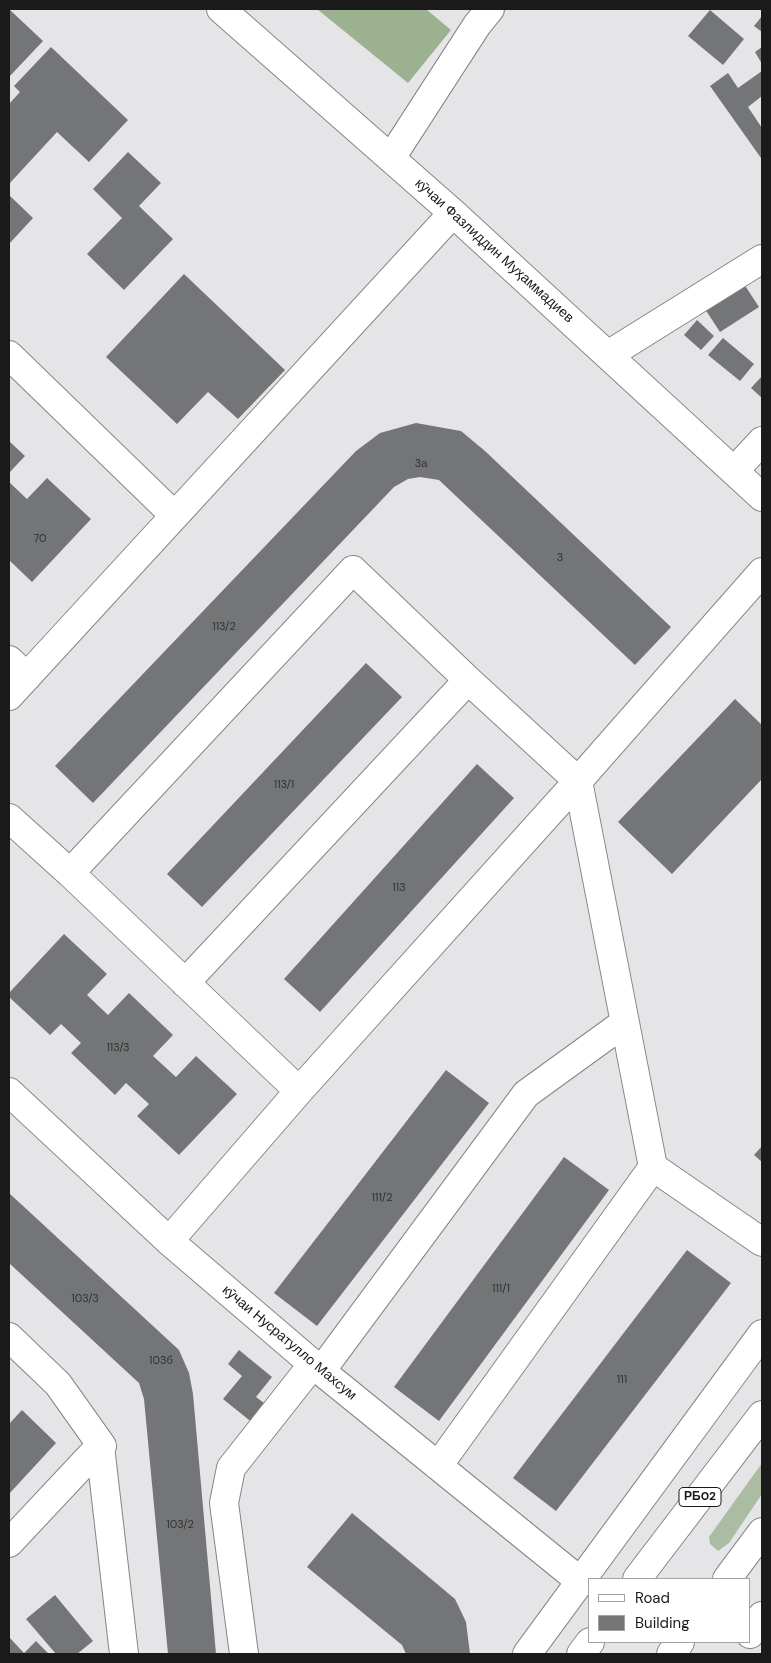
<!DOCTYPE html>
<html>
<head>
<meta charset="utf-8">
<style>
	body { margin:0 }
	#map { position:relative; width:771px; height:1663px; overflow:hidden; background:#e5e5e7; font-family:"DM Sans",sans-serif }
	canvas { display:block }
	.frame { position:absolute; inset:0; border:10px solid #1a1a1b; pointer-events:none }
	.legend { position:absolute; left:588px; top:1578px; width:162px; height:65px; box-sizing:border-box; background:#fff; border:1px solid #a3a3a4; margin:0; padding:6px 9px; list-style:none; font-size:15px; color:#1a1a1b }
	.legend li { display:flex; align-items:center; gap:10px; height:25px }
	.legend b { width:25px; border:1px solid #a3a3a4 }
</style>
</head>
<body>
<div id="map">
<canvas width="771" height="1663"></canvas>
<div class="frame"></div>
<ul class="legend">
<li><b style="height:6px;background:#fff"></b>Road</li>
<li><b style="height:14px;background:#747576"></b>Building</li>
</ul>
</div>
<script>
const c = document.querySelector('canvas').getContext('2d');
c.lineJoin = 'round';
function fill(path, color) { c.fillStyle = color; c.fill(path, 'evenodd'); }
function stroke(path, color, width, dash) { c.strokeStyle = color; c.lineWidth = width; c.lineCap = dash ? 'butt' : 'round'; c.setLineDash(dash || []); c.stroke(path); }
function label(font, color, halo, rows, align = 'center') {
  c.font = font + ' "DM Sans",sans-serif'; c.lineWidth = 5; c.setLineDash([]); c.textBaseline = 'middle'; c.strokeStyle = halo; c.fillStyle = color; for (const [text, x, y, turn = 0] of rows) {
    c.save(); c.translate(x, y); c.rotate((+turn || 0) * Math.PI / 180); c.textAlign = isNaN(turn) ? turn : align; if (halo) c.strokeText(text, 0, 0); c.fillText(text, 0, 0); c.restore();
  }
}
const green = new Path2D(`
	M762 1463V1494L729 1543 718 1551 710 1544 709 1537Z`);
const forest = new Path2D(`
	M317 9H426L451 30 408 83Z`);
const building = new Path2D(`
	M9 9 43 41 9 77Z
	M710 10 744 39 723 65 688 36Z
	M762 16V32L754 26Z
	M51 47 128 120 89 162 57 132 9 184V104L20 92 14 86Z
	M762 47V64L755 52Z
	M762 71V96L748 107 762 128 761 158 710 86 728 73 738 88Z
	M128 152 161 183 139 206 173 239 124 290 87 254 122 218 93 189Z
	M9 195 33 218 9 244Z
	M184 274 285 370 238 419 208 392 177 424 106 357Z
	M742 281 759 307 720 332 703 306Z
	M697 320 714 336 701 350 684 335Z
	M723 338 754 364 740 381 708 355Z
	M762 376V398L751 388Z
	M416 423 461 431 485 451 671 627 635 665 439 480 420 477 408 479 394 487 93 803 55 766 356 451 380 433Z
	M9 441 25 456 9 473Z
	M47 478 91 519 32 582 9 560V482L27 499Z
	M366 663 402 697 202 907 167 874Z
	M735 699 762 725V779L672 874 618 822Z
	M477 764 514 798 320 1012 284 979Z
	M64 934 107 974 87 995 108 1015 129 993 173 1035 153 1056 176 1077 196 1056 237 1094 179 1155 137 1116 149 1104 126 1083 115 1095 71 1053 81 1043 61 1024 50 1035 9 997V993Z
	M446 1070 489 1103 317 1326 274 1293Z
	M762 1146V1162L754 1155Z
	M564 1157 609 1190 439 1421 394 1387Z
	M9 1193 179 1350 189 1373 193 1394 216 1654H168L144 1399 139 1383 9 1263Z
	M687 1250 731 1283 556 1511 513 1478Z
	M239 1350 272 1377 256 1397 268 1406 254 1424 223 1399 242 1376 228 1364Z
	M22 1410 56 1443 9 1494V1424Z
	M352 1513 455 1599 466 1622 470 1654H406L402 1645 307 1567Z
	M55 1595 93 1641 77 1654H56L26 1619Z
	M9 1637 24 1653 36 1641 49 1654H9Z`);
const minor = new Path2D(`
	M221 9 453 213 762 497
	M391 158 477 25 490 9
	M9 355 174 515
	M608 355 762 259
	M734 471 762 441
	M9 660 27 677
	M9 696 453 213
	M578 781 653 1167 762 1242
	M9 818 70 873 299 1091
	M70 873 353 570 468 680 578 781 762 572
	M185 983 468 680
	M9 1092 169 1241 321 1371 580 1581
	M169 1241 299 1091 578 781
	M9 1337 58 1384 102 1446H100L124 1654
	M321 1371 526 1094 624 1023
	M438 1466 653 1167
	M9 1543 100 1446
	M750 1634 762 1616
	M244 1654 224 1503 231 1468 313 1364
	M527 1654 762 1334`);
const highway = new Path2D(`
	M637 1579 762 1415
	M727 1579 762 1532
	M581 1654 590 1642
	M671 1654 680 1642`);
const numberNames = [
	["3а",421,464],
	["70",40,539],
	["3",560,558],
	["113/2",224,627],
	["113/1",284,785],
	["113",399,888],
	["113/3",118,1048],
	["111/2",382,1198],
	["111/1",501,1289],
	["103/3",85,1299],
	["103б",161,1361],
	["111",622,1380],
	["103/2",180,1525]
];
const shields = [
	[700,1497,42]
];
const shieldNames = [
	["РБ02",700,1497]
];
const streetNames = [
	["кӯчаи Фазлиддин Муҳаммадиев",494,251,42],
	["кӯчаи Нусратулло Махсум",289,1343,40]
];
fill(green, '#abbca3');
fill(forest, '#9bb190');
fill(building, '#747576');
stroke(minor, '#858687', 30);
stroke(highway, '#858687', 30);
stroke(minor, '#fff', 28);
stroke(highway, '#fff', 28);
label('11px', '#303132', null, numberNames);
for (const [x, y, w] of shields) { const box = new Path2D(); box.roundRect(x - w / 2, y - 9.5, w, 19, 4); c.fillStyle = '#fff'; c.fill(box); stroke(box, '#1a1a1b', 1); }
label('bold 12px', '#1a1a1b', null, shieldNames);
label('14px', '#1a1a1b', '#fff', streetNames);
</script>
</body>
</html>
